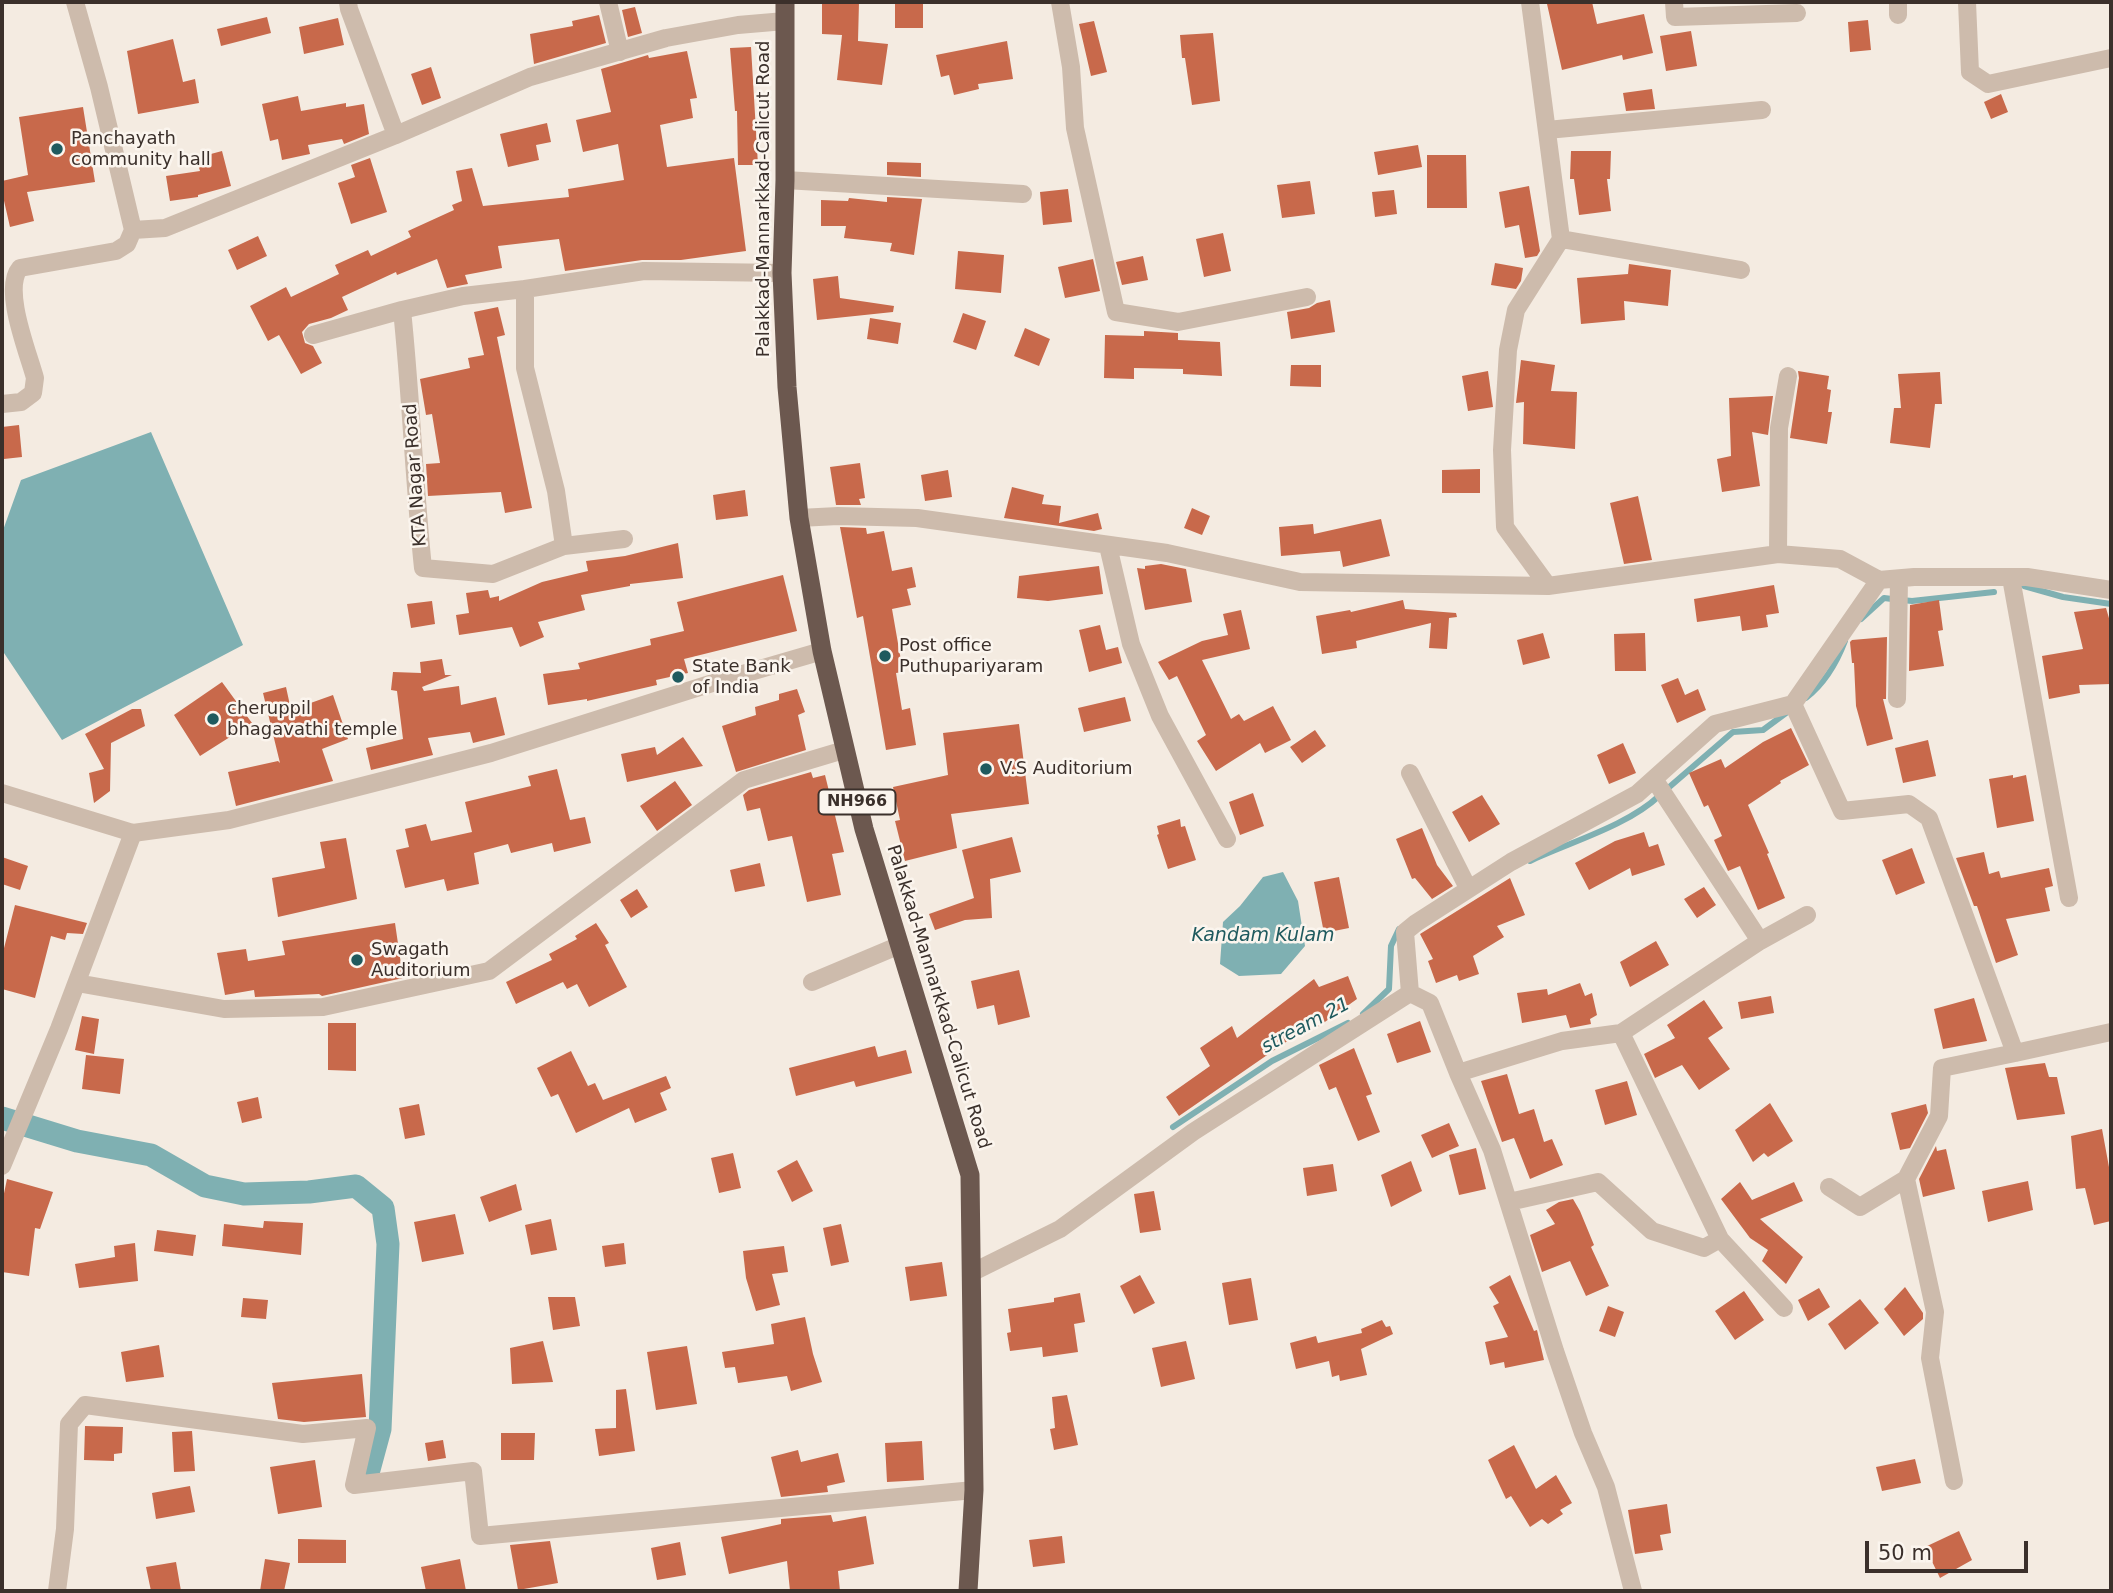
<!DOCTYPE html>
<html>
<head>
<meta charset="utf-8">
<style>
	body { margin:0 }
	#map { position:relative; width:2113px; height:1593px; overflow:hidden; background:#f4ebe1; font-family:"DejaVu Sans",sans-serif }
	canvas { display:block }
	.frame { position:absolute; inset:0; border:4px solid #3b302b; pointer-events:none }
	.scale { position:absolute; left:1865px; top:1541px; width:163px; height:32px; box-sizing:border-box; border:4px solid #3b302b; border-top:0; padding-left:9px; font-size:21px; line-height:24px; white-space:nowrap; color:#3b302b; -webkit-text-stroke:5px #fbf5ee; paint-order:stroke }
</style>
</head>
<body>
<div id="map">
<canvas width="2113" height="1593"></canvas>
<div class="frame"></div>
<div class="scale">50 m</div>
</div>
<script>
const c = document.querySelector('canvas').getContext('2d');
c.lineJoin = 'round';
function fill(path, color) { c.fillStyle = color; c.fill(path, 'evenodd'); }
function stroke(path, color, width, dash) { c.strokeStyle = color; c.lineWidth = width; c.lineCap = dash ? 'butt' : 'round'; c.setLineDash(dash || []); c.stroke(path); }
function label(font, color, halo, rows, align = 'center') {
  c.font = font + ' "DejaVu Sans",sans-serif'; c.lineWidth = 5; c.setLineDash([]); c.textBaseline = 'middle'; c.strokeStyle = halo; c.fillStyle = color; for (const [text, x, y, turn = 0] of rows) {
    c.save(); c.translate(x, y); c.rotate((+turn || 0) * Math.PI / 180); c.textAlign = isNaN(turn) ? turn : align; if (halo) c.strokeText(text, 0, 0); c.fillText(text, 0, 0); c.restore();
  }
}
const water = new Path2D(`
	M151 432 243 645 62 740 2 650V533L21 480Z
	M1283 872 1298 901 1305 946 1281 974 1239 976 1220 964 1223 922 1240 906 1263 877Z`);
const stream = new Path2D(`
	M2024 586 2063 597 2111 604
	M1902 600 1912 601 1994 592
	M1861 619 1884 598 1892 599
	M1806 698C1824 684 1837 662 1845 641
	M1667 789 1733 732 1763 730 1786 713
	M1530 861C1570 842 1627 826 1659 796
	M1363 1014 1389 989 1391 946 1399 929
	M1173 1127 1272 1061 1348 1023`);
const canal = new Path2D(`
	M2 1118 77 1141 151 1155 205 1186 244 1194 309 1192 356 1186 383 1208 388 1244 380 1429 367 1477`);
const building = new Path2D(`
	M846 2H859L858 41 888 44 882 85 837 80 842 35 822 34V4H846Z
	M895 2H923V28H895Z
	M1558 2H1592L1597 24 1644 14 1653 53 1623 60 1622 55 1562 70 1547 4Z
	M635 7 642 33 628 37 622 10Z
	M599 15 606 43 534 64 530 34 573 26 572 21Z
	M267 17 271 33 221 46 217 29Z
	M338 18 344 45 304 54 299 27Z
	M1868 20 1871 50 1850 52 1848 22Z
	M1094 21 1107 72 1091 76 1079 24Z
	M1691 31 1697 66 1666 71 1660 36Z
	M1213 33 1220 101 1192 105 1185 58H1182L1180 35Z
	M173 39 183 82 195 79 199 103 138 114 127 51Z
	M1007 41 1013 79 978 84 979 89 954 95 949 75 941 77 936 55Z
	M751 47 758 165H738L737 111H735L730 48Z
	M687 51 697 98 690 99 693 118 660 125 667 167 734 158 746 251 681 260H642L565 271 559 239 498 246 502 268 465 275 468 284 447 288 437 259 397 275 396 272 342 297 348 310 331 318 309 324 302 332 305 343 313 346 322 363 301 374 279 335 268 341 250 306 286 287 291 297 339 274 335 265 368 250 371 256 411 237 408 231 454 210 452 205 462 201 456 171 472 168 483 206 569 197 568 189 624 180 618 144 583 152 576 120 611 112 601 69 648 55 649 58Z
	M431 67 441 98 422 105 411 74Z
	M1652 89 1655 109 1626 111 1623 93Z
	M2001 94 2008 112 1991 119 1984 102Z
	M298 96 301 111 346 103V107L364 104 369 134 344 144 342 139 308 145 310 154 282 160 278 139 270 141 262 104Z
	M83 107 95 182 27 192 34 221 10 227 2 192V181L28 175 19 117Z
	M547 123 551 142 536 145 539 160 508 167 500 134Z
	M1418 145 1422 167 1378 175 1374 152Z
	M222 151 231 186 198 195V197L170 201 166 176 200 171 196 158Z
	M1571 151H1611L1610 179H1607L1611 211 1579 215 1574 179H1570Z
	M1427 155H1466L1467 208H1427Z
	M370 158 387 212 351 224 338 183 355 177 351 165Z
	M887 162 921 163V177L887 175Z
	M1310 181 1315 214 1282 218 1277 185Z
	M1529 186 1540 251 1537 256 1525 258 1519 225 1505 228 1499 192Z
	M1068 189 1072 222 1043 225 1040 192Z
	M1394 190 1397 214 1375 217 1372 192Z
	M887 197 922 199 914 255 890 251 892 243 844 238 846 226H821V200L848 201 849 198 887 202Z
	M1223 233 1231 271 1204 277 1196 239Z
	M258 236 267 256 237 270 228 250Z
	M958 251 1004 255 1001 293 955 289Z
	M1143 256 1148 280 1122 285 1116 262Z
	M1093 259 1100 291 1065 298 1058 267Z
	M1495 263 1523 268 1521 281 1516 289 1491 285Z
	M1629 264 1671 270 1668 306 1624 301 1625 320 1581 324 1577 278 1628 274Z
	M838 276 840 298 894 306 893 312 817 320 813 279Z
	M1330 300 1335 332 1291 339 1287 312 1309 308 1317 303Z
	M498 307 505 335 497 337 532 508 505 513 501 492 428 496 426 464 440 463 432 414 426 415 420 379 470 368 468 358 484 355 474 312Z
	M963 313 986 321 976 350 953 342Z
	M870 318 901 323 898 344 867 339Z
	M1025 328 1050 339 1039 366 1014 356Z
	M1144 331 1178 333V340L1220 342 1222 376 1183 374V369L1134 368V379L1104 378 1105 335 1144 336Z
	M1521 360 1555 365 1551 391 1577 392 1575 449 1523 444 1524 402 1516 403Z
	M1291 365H1321V387L1290 386Z
	M1488 371 1493 407 1468 411 1462 376Z
	M1798 371 1829 376 1827 389 1831 390 1828 412H1832L1827 444 1790 438 1799 378Z
	M1940 372 1942 404H1935L1930 448 1890 443 1894 408H1901L1898 374Z
	M1773 396 1768 435 1752 432 1760 486 1722 492 1717 459 1731 456 1729 398Z
	M19 425 22 457 4 459 2 427Z
	M860 463 865 498 859 499 861 505H836L830 467Z
	M1480 469V493H1442V470Z
	M948 470 952 497 925 501 921 475Z
	M1012 487 1044 495 1042 504 1061 506 1059 523 1098 513 1102 529 1094 531 1004 518Z
	M745 490 748 516 716 520 713 495Z
	M1638 496 1652 560 1624 564 1610 503Z
	M1192 508 1210 516 1202 535 1184 528Z
	M1381 519 1390 556 1343 567 1340 551 1281 556 1279 527 1313 524 1314 534Z
	M840 527 866 528 867 534 884 531 892 571 912 567 916 587 907 589 911 605 892 609 903 672 896 673 902 710 910 708 916 745 886 750 863 616 857 618Z
	M678 543 683 578 630 584V586L581 595 585 610 538 622 544 637 520 647 512 627 459 635 456 615 469 613 466 593 488 590 490 598 499 596V601L542 582 588 571 586 561 625 556Z
	M1161 564 1186 569 1192 602 1145 610 1137 568 1145 569V566Z
	M1099 566 1103 594 1048 601 1017 598 1019 576Z
	M783 575 797 631 684 659 688 673 656 680 657 685 587 701V699L548 705 543 674 580 669 578 663 651 645 650 639 684 631 677 602Z
	M1774 585 1779 613 1766 615 1768 627 1742 631 1740 616 1697 622 1694 599Z
	M1403 600 1405 609 1456 613 1457 617 1449 618 1447 649 1429 648 1431 623 1356 641 1357 648 1322 654 1316 616 1350 610 1351 612Z
	M1939 600 1943 630 1938 631 1944 666 1909 671 1910 605Z
	M432 601 435 624 411 628 407 604Z
	M2106 608 2111 625V684L2079 685 2080 693 2049 699 2042 656 2083 649 2074 612Z
	M1241 610 1250 649 1202 660 1231 719 1239 714 1244 721 1273 706 1291 740 1265 753 1260 743 1216 771 1197 741 1206 735 1177 676 1169 680 1158 662 1202 641 1228 635 1223 614Z
	M1100 625 1106 650 1118 647 1122 663 1089 672 1079 630Z
	M1543 633 1550 658 1523 665 1517 640Z
	M1645 633 1646 671H1615L1614 634Z
	M1887 637 1886 699H1883L1893 739 1867 746 1856 706 1854 663H1852L1850 642 1852 640Z
	M442 659 445 675H452L422 687 424 691 459 686 461 705 496 697 505 735 473 743 470 732 428 738 433 755 371 770 366 748 403 739 397 691 391 690 393 672 421 673 420 662Z
	M1678 678 1685 695 1698 689 1706 710 1677 723 1661 685Z
	M222 682 252 723 200 756 174 715Z
	M286 687 291 710 333 695 348 739 322 749 333 781 236 806 228 772 278 761 280 763 263 693Z
	M797 689 805 712 798 715 806 750 736 772 722 726 756 715 755 707 779 700V694Z
	M1125 697 1131 721 1084 732 1078 708Z
	M132 709H141L145 726 111 743 110 791 94 803 89 773 104 769 85 734Z
	M1019 724 1029 804 951 814 957 848 905 861 895 821 900 820 893 787 948 775 943 733Z
	M1791 728 1809 765 1780 781 1781 783 1748 805 1769 853 1767 854 1785 898 1758 910 1740 866 1728 871 1714 840 1722 836 1708 805 1704 807 1689 773 1721 759 1725 768 1763 742Z
	M1315 730 1326 746 1302 763 1290 747Z
	M683 737 703 766 627 782 621 754 655 747 657 755Z
	M1928 740 1936 776 1903 783 1895 748Z
	M1623 743 1636 773 1609 784 1597 755Z
	M557 769 570 820 585 817 591 843 554 852 552 843 511 853 508 844 474 853 479 884 447 891 444 879 405 888 396 850 409 847 405 829 426 824 431 841 472 832 465 802 531 786 528 776Z
	M811 772 813 778 825 775 844 852 832 854 841 895 807 902 792 836 768 841 760 808 747 811 743 795 749 790Z
	M2013 775V778L2026 775 2034 821 1997 828 1989 779Z
	M675 781 692 805 657 831 640 806Z
	M1253 793 1264 826 1240 835 1229 802Z
	M1482 795 1500 824 1469 842 1452 812Z
	M1180 819 1181 827 1185 826 1196 860 1168 869 1157 835 1159 834 1157 826Z
	M1422 828 1437 865 1453 886 1432 899 1415 878 1412 879 1396 839Z
	M1644 832 1649 847 1658 844 1665 865 1632 876 1630 868 1589 890 1575 863 1615 841Z
	M1012 837 1021 872 990 879 992 918 965 920 935 930 929 914 974 898 962 850Z
	M346 838 357 899 278 917 272 878 325 868 320 842Z
	M1912 848 1925 883 1896 895 1882 860Z
	M1984 852 1989 874 1999 871 2001 878 2049 868 2053 886 2045 888 2050 911 2006 919 2018 955 1996 963 1977 906H1974L1956 858Z
	M2 857 28 866 20 890 2 884Z
	M760 863 765 886 735 892 730 870Z
	M1339 877 1349 928 1324 933 1314 882Z
	M1510 878 1525 915 1497 926 1504 937 1473 956 1479 974 1459 981 1457 975 1436 983 1428 961 1433 959 1420 934Z
	M1704 887 1716 905 1697 918 1684 899Z
	M637 889 648 907 631 918 620 900Z
	M15 905 87 923 83 934 67 933 65 940 51 936 35 998 2 989V956Z
	M395 923 403 978 322 996 319 994 255 997 254 990 225 995 217 953 246 949 248 961 285 955 282 941Z
	M596 923 609 943 605 945 627 987 589 1007 577 984 567 989 563 982 516 1004 506 982 552 960 549 954 577 939 575 936Z
	M1656 941 1669 965 1630 987 1620 962Z
	M1019 970 1030 1017 998 1025 994 1005 977 1009 971 981Z
	M1348 976 1357 999 1315 1029 1312 1024 1179 1116 1166 1097 1210 1066 1200 1048 1232 1026 1237 1038 1314 979 1319 987Z
	M1580 983 1585 996 1592 993 1597 1015 1590 1019 1591 1024 1570 1028 1566 1015 1522 1023 1517 993 1547 989 1548 995Z
	M1771 996 1774 1013 1741 1019 1738 1002Z
	M1974 998 1987 1041 1943 1049 1934 1009Z
	M1704 1000 1723 1028 1708 1038 1730 1069 1699 1090 1682 1065 1655 1078 1644 1054 1675 1038 1667 1025Z
	M82 1016 99 1019 94 1054 75 1050Z
	M1420 1021 1431 1052 1397 1063 1387 1034Z
	M328 1023H356V1071L328 1070Z
	M875 1046 878 1057 906 1050 912 1073 856 1087 854 1081 796 1096 789 1068Z
	M1354 1048 1372 1094 1366 1096 1380 1132 1358 1141 1336 1087 1329 1090 1319 1065Z
	M571 1051 588 1086 595 1083 603 1100 666 1076 671 1088 660 1093 667 1110 635 1123 629 1108 576 1133 558 1094 551 1097 537 1068Z
	M86 1055 124 1059 120 1094 82 1089Z
	M2045 1063 2049 1077H2057L2065 1114 2017 1120 2005 1068Z
	M1507 1074 1519 1114 1534 1109 1544 1142 1552 1139 1563 1165 1530 1179 1514 1138 1502 1142 1481 1081Z
	M1627 1081 1637 1115 1605 1125 1595 1090Z
	M258 1097 262 1118 242 1123 237 1102Z
	M1770 1103 1793 1141 1768 1157 1764 1153 1753 1162 1735 1130Z
	M419 1104 425 1135 405 1139 399 1108Z
	M1926 1104 1928 1113 1910 1148 1900 1150 1891 1113Z
	M1449 1123 1459 1146 1432 1158 1421 1135Z
	M2102 1129 2111 1178V1221L2094 1225 2085 1188 2076 1189 2071 1136Z
	M1936 1146 1937 1151 1946 1149 1955 1189 1923 1197 1919 1179Z
	M1476 1148 1486 1189 1459 1195 1449 1155Z
	M733 1153 741 1188 719 1193 711 1158Z
	M797 1160 813 1191 792 1202 777 1171Z
	M1411 1161 1422 1191 1391 1207 1381 1175Z
	M1333 1164 1337 1191 1307 1196 1303 1168Z
	M7 1179 53 1192 40 1229 35 1228 29 1276 2 1272V1203Z
	M2028 1181 2033 1210 1988 1222 1982 1191Z
	M1740 1182 1752 1200 1794 1182 1803 1201 1760 1219 1803 1257 1786 1284 1762 1261 1768 1250 1750 1238 1721 1199Z
	M516 1184 522 1210 489 1222 480 1197Z
	M1154 1191 1161 1230 1140 1233 1134 1194Z
	M1573 1199 1580 1211 1594 1245 1591 1247 1609 1286 1586 1296 1570 1261 1542 1272 1530 1235 1555 1224 1546 1210 1559 1202Z
	M455 1214 464 1254 422 1262 414 1222Z
	M551 1219 557 1250 531 1255 525 1225Z
	M264 1221 303 1223 301 1255 222 1246 224 1224 263 1228Z
	M841 1224 849 1262 831 1266 823 1228Z
	M157 1230 196 1235 193 1256 154 1251Z
	M135 1243 138 1281 79 1288 75 1264 115 1257 114 1246Z
	M624 1243 626 1264 605 1267 602 1246Z
	M784 1246 788 1272 772 1274 780 1305 756 1311 746 1278 743 1251Z
	M942 1262 947 1296 910 1301 905 1267Z
	M1140 1275 1155 1303 1134 1314 1120 1286Z
	M1510 1275 1534 1331 1537 1330 1544 1360 1505 1368 1504 1362 1490 1365 1485 1342 1508 1337 1493 1306 1499 1303 1489 1287Z
	M1251 1278 1258 1320 1229 1325 1222 1283Z
	M1905 1287 1923 1313V1319L1904 1336 1884 1309Z
	M1819 1288 1830 1307 1808 1321 1798 1300Z
	M1744 1291 1764 1320 1735 1340 1715 1311Z
	M1080 1293 1085 1322 1074 1324 1078 1352 1043 1357 1042 1347 1010 1351 1007 1333 1011 1332 1008 1309 1054 1302V1298Z
	M548 1297H575L580 1326 553 1330Z
	M243 1298 268 1300 266 1319 241 1317Z
	M1860 1299 1879 1323 1845 1350 1828 1324Z
	M1608 1306 1624 1312 1615 1337 1599 1331Z
	M805 1317 813 1354 822 1382 791 1391 787 1376 738 1383 735 1367 725 1368 722 1352 774 1344 771 1324Z
	M1382 1320 1386 1327 1390 1326 1393 1334 1361 1349 1367 1375 1340 1381 1339 1375 1332 1377 1329 1361 1296 1369 1290 1343 1316 1336 1318 1343 1362 1333 1361 1329Z
	M543 1341 553 1382 512 1384 510 1348Z
	M1186 1341 1195 1379 1161 1387 1152 1348Z
	M159 1345 164 1377 126 1382 121 1352Z
	M687 1346 697 1404 656 1410 647 1352Z
	M362 1374 366 1417 304 1422 278 1419 272 1383Z
	M626 1389 635 1451 599 1456 595 1429 616 1428V1390Z
	M1067 1395 1078 1445 1054 1450 1050 1429 1055 1428 1052 1397Z
	M85 1426 123 1427 122 1453 114 1454V1461L84 1460Z
	M192 1431 195 1471 174 1472 172 1432Z
	M501 1433H535L534 1460H501Z
	M443 1440 446 1458 428 1461 425 1443Z
	M922 1441 924 1480 887 1482 885 1443Z
	M1514 1445 1536 1489 1556 1475 1572 1503 1560 1510 1563 1514 1548 1524 1542 1519 1530 1527 1511 1496 1506 1499 1488 1460Z
	M798 1450 801 1462 838 1453 845 1482 827 1486 828 1492 781 1497 771 1457Z
	M1915 1459 1921 1483 1882 1491 1876 1467Z
	M315 1460 322 1507 278 1514 270 1467Z
	M190 1486 195 1512 156 1519 152 1493Z
	M1667 1504 1671 1533 1660 1535 1663 1550 1635 1554 1628 1510Z
	M831 1515 833 1522 866 1516 874 1564 838 1571 840 1591H790L787 1561 729 1574 721 1537 781 1524V1519Z
	M1959 1531 1972 1560 1940 1578 1925 1547Z
	M1062 1536 1065 1563 1033 1567 1029 1540Z
	M298 1539 346 1540V1563H298Z
	M550 1541 558 1583 518 1590 510 1545Z
	M680 1542 686 1575 657 1580 651 1548Z
	M265 1559 290 1563 284 1591H260Z
	M460 1559 466 1591H426L421 1567Z
	M176 1562 181 1591H151L146 1567Z`);
const minor = new Path2D(`
	M75 2 99 87 133 230
	M348 2 349 9 396 135
	M608 2 620 52
	M1060 2 1071 67 1075 128 1116 312 1178 322 1307 297
	M1530 2 1561 239 1741 270
	M1674 2 1675 17 1797 13
	M1898 2V15
	M1967 2 1970 72 1988 84 2111 58
	M1547 130 1762 110
	M785 180 1023 194
	M1561 239 1516 310 1508 350 1502 450 1505 527 1548 586 1778 554 1840 559 1879 580
	M525 289 463 296 402 310C411 396 414 482 423 568L493 574 564 546 556 491 525 368V289L644 271 782 273
	M313 335 402 310
	M2 404 21 402 33 393 35 378C28 352 2 289 20 268L116 251 127 244 133 230 165 228 396 135 530 77 666 38 738 25 785 21
	M799 518 838 516 917 518 1167 553 1300 582 1548 586
	M564 546 624 539
	M1108 546 1131 644 1160 716 1227 839
	M1778 554 1779 428 1788 376
	M2011 578 2069 898
	M1897 699 1899 580
	M1793 704 1842 811 1909 804 1929 818 2015 1053 1942 1068 1939 1116 1906 1179 1935 1312 1930 1358 1954 1481
	M1410 773 1468 888
	M1760 941 1807 915
	M812 982 900 945
	M77 983 224 1009 323 1007 489 971 744 780 844 750
	M1410 993 1430 1003 1458 1073 1562 1041 1621 1033 1760 941 1654 779
	M1621 1033 1720 1239 1784 1308
	M2015 1053 2111 1032
	M1458 1073 1492 1150 1555 1351 1583 1433 1606 1487 1633 1591
	M2 1166 59 1029 133 833
	M1829 1187 1860 1207 1906 1179
	M1509 1202 1598 1182 1652 1231 1704 1248 1720 1239
	M971 1273 1060 1229 1193 1132 1410 993 1405 932 1416 923 1511 862 1637 794 1715 724 1793 704 1879 580 1914 577H2027L2111 590
	M57 1591 65 1529 69 1424 85 1405 303 1434 367 1428 354 1485 473 1471 480 1536 974 1490`);
const tertiary = new Path2D(`
	M2 793 133 833 229 820 491 753 719 681 822 651`);
const trunk = new Path2D(`
	M785 2V180L782 273 787 387 799 518 822 651 864 829 970 1175 974 1490 968 1591`);
const markers = [
	[57,149,7,"#1f5a5e"],
	[885,656,7,"#1f5a5e"],
	[678,677,7,"#1f5a5e"],
	[213,719,7,"#1f5a5e"],
	[986,769,7,"#1f5a5e"],
	[357,960,7,"#1f5a5e"]
];
const shields = [
	[857,802,77]
];
const shieldNames = [
	["NH966",857,802]
];
const poiNames = [
	["Panchayath",71,139],
	["community hall",71,160],
	["Post office",899,646],
	["Puthupariyaram",899,667],
	["State Bank",692,667],
	["of India",692,688],
	["cheruppil",227,709],
	["bhagavathi temple",227,730],
	["V.S Auditorium",1000,769],
	["Swagath",371,950],
	["Auditorium",371,971]
];
const streetNames = [
	["Palakkad-Mannarkkad-Calicut Road",764,199,-90],
	["KTA Nagar Road",416,475,-94],
	["Palakkad-Mannarkkad-Calicut Road",938,997,73]
];
const waterNames = [
	["Kandam Kulam",1263,936],
	["stream 21",1306,1026,-28]
];
fill(water, '#7fb0b2');
stroke(stream, '#7fb0b2', 6);
stroke(canal, '#7fb0b2', 23);
fill(building, '#c8694b');
stroke(minor, '#cdbbac', 18);
stroke(tertiary, '#cdbbac', 18);
stroke(trunk, '#6c584f', 19);
for (const [x, y, r, color] of markers) { const dot = new Path2D(); dot.arc(x, y, r, 0, 2 * Math.PI); c.fillStyle = color; c.fill(dot); stroke(dot, '#fbf5ee', 2.5); }
for (const [x, y, w] of shields) { const box = new Path2D(); box.roundRect(x - w / 2, y - 12.5, w, 25, 5); c.fillStyle = '#fbf5ee'; c.fill(box); stroke(box, '#3b302b', 2); }
label('bold 16px', '#3b302b', null, shieldNames);
label('18px', '#3b302b', '#fbf5ee', poiNames, 'left');
label('18px', '#3b302b', '#fbf5ee', streetNames);
label('italic 19px', '#1f5a5e', '#fbf5ee', waterNames);
</script>
</body>
</html>
